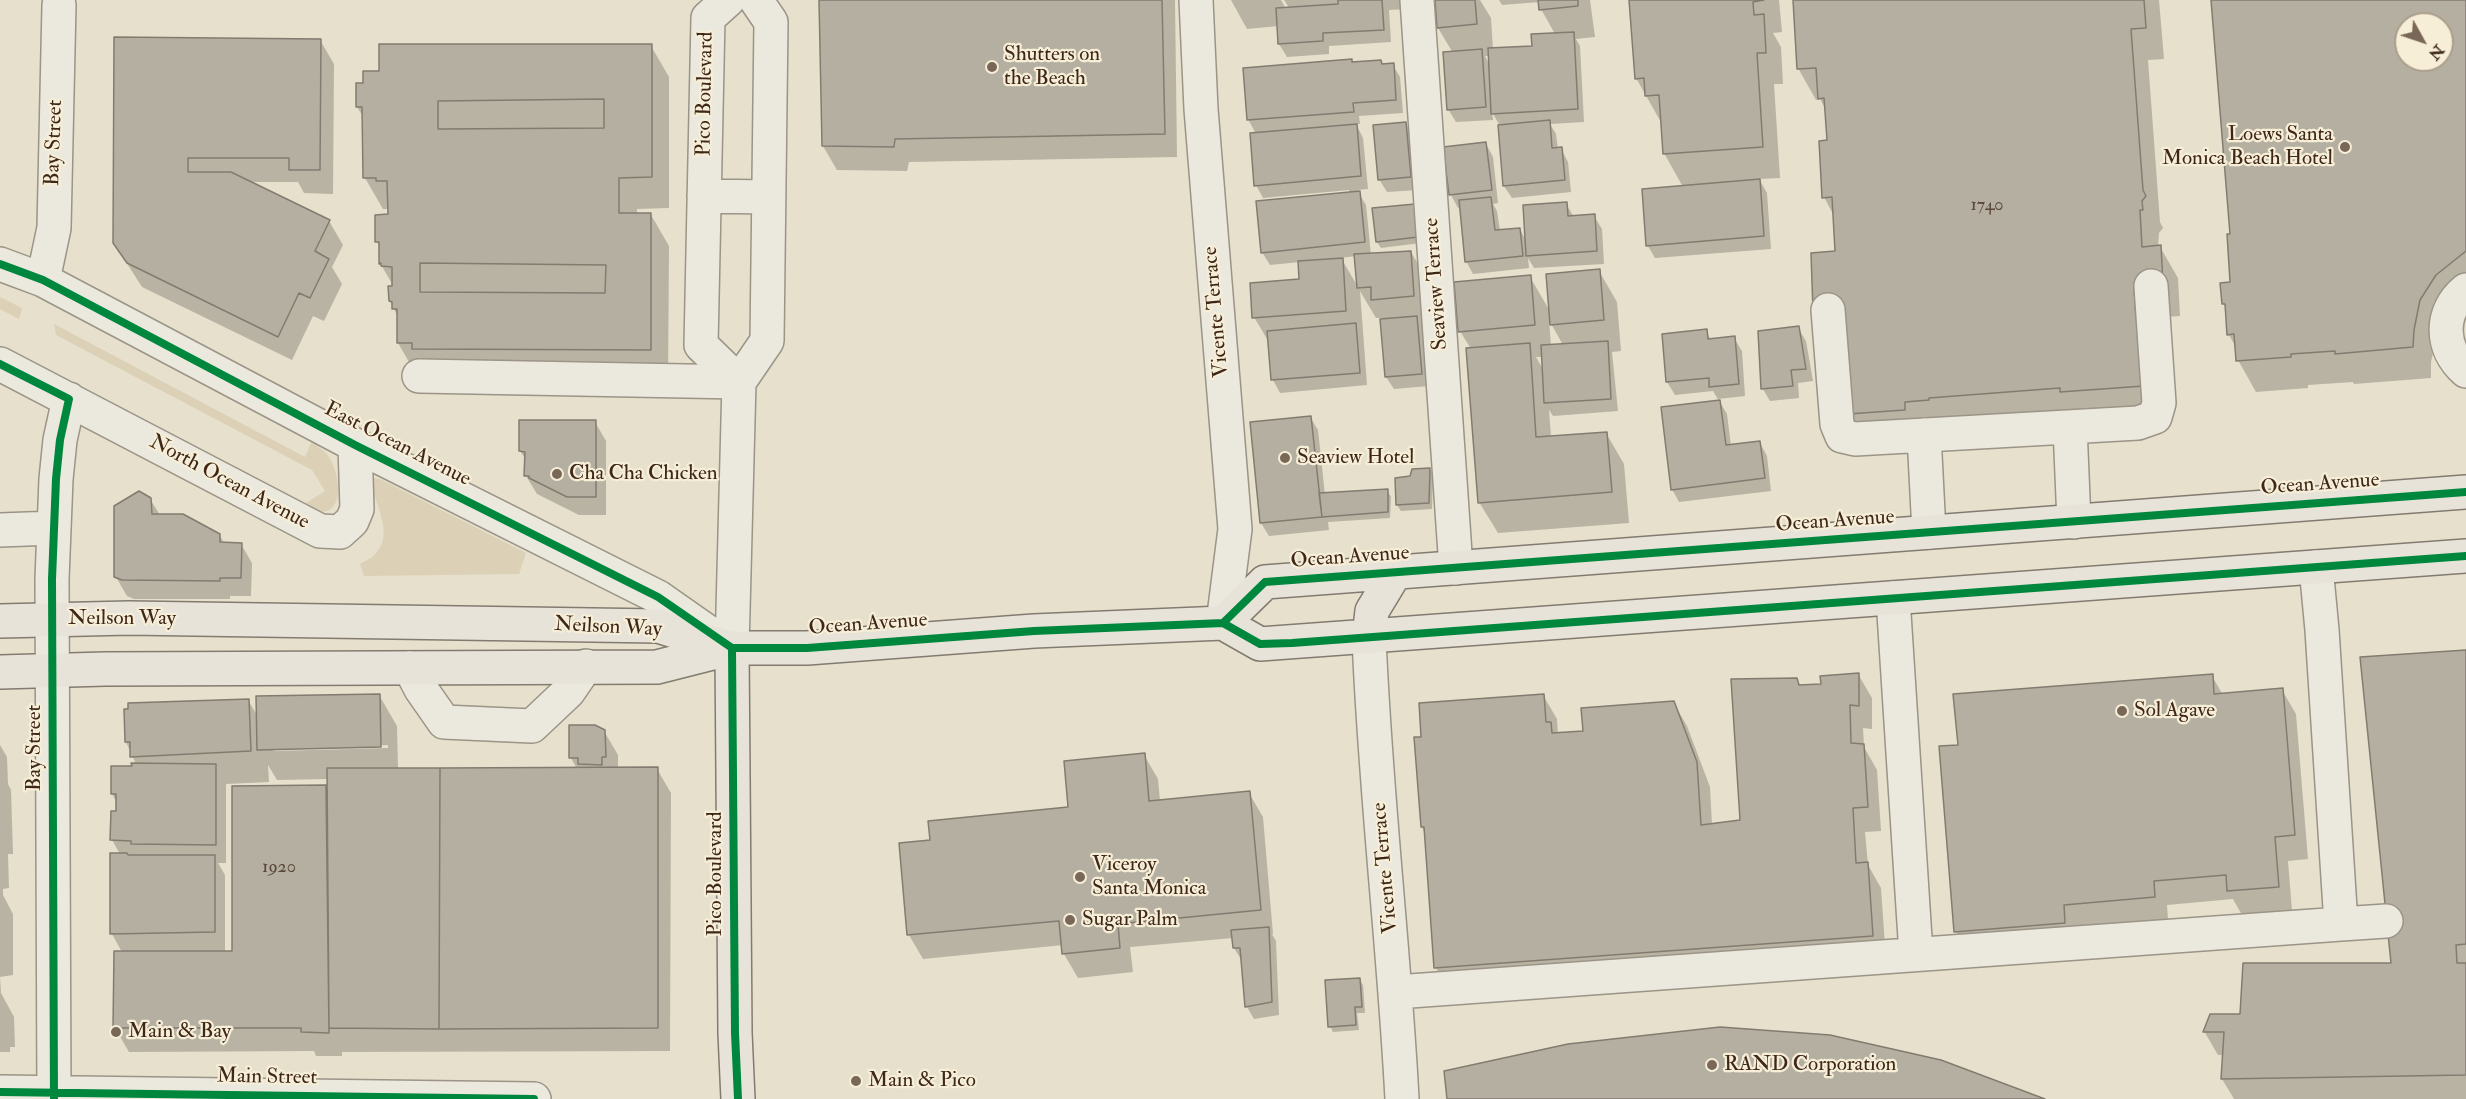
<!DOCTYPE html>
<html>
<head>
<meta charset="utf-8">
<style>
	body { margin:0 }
	#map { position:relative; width:2466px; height:1099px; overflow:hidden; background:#e6e0cc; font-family:"IM FELL Double Pica",serif }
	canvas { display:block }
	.north { position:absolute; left:2394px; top:12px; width:60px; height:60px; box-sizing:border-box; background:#f6eed7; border:2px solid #ac9e8b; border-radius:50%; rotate:130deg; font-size:16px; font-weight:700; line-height:24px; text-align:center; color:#3e2618 }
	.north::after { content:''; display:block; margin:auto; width:21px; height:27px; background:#796757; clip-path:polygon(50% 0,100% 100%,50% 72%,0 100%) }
</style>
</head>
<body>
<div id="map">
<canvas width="2466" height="1099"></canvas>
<div class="north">N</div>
</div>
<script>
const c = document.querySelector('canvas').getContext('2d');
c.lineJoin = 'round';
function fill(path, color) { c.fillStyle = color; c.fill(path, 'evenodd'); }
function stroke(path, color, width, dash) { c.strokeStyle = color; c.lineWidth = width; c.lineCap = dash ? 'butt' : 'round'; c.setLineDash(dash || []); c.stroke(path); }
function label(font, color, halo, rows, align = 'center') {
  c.font = font + ' "IM FELL Double Pica",serif'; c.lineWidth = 4.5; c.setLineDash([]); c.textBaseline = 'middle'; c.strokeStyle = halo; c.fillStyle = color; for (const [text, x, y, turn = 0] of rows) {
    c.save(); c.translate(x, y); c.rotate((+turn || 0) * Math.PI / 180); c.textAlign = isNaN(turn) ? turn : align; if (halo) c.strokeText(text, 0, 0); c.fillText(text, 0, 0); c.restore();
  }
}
const green = new Path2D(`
	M0 297 22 308 19 319 0 309Z
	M54 324 305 457 312 441C317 446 325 451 329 457 337 469 345 501 329 510 322 514 313 510 306 508V503L325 491 312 470 56 335Z
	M374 478 380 479 526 553 519 574 364 576 360 564C365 561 373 558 376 553 394 534 375 504 371 483Z`);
const shadow = new Path2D(`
	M821 0H1175L1177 157 909 162 907 171 837 170 823 146Z
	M1231 0H1281L1286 9H1290L1284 0H1427V8L1389 10 1391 42 1329 46V54L1287 57 1279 44 1278 26 1247 29Z
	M1436 0H1485H1480L1491 18 1493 50 1533 47 1555 34 1541 9 1540 2 1502 5 1499 0H1590L1595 37 1576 39 1580 46 1584 122 1550 124 1556 134 1558 149H1561L1568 162 1571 192 1512 198 1504 186 1500 126 1492 112 1493 120 1456 122 1448 109 1453 53 1438 28ZM1485 56H1490V66Z
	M1631 0H1779L1782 32 1773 33 1781 47 1783 84H1774L1780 178 1759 179 1767 193 1771 249 1655 258 1648 246 1683 187 1664 153 1662 124 1636 78Z
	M1794 0H2159L2164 59 2148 60 2160 222 2163 228 2159 233 2158 247H2160L2178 278 2180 316 2151 318 2161 417 1867 445 1849 413 1834 216 1824 197 1828 141 1826 110 1820 99 1816 100 1798 68Z
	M2213 0H2466V295L2438 331 2431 362V378L2354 384 2353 382 2308 385V388L2256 392 2238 360 2237 349 2229 335 2222 284H2232V235ZM2406 24H2442V60H2406Z
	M116 38 320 40 334 64 333 194 304 193 298 182H248L329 221 343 245 332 267 342 284 324 321 313 316 292 360 142 287 114 243Z
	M651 46 669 77V208L637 209V215H651L669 246 668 380 416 374 398 343V317L390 301 394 287 380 263V248L377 242 389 215V209H383L365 178 364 118 357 107V84L365 85 380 72Z
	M1353 64 1393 65 1400 77 1403 113 1359 116 1360 124H1356L1363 138 1368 189 1357 190 1366 205 1371 255 1411 252 1429 283 1431 327 1422 328 1429 386 1394 389 1386 377 1382 318H1376L1360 291 1367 385 1280 393 1273 380 1270 344 1254 317 1301 281 1300 262 1270 265 1262 252 1349 193V190L1263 198 1256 185V134L1248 119ZM1356 256 1358 287 1341 258Z
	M1406 124 1413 137 1418 190 1387 192 1379 179Z
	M1486 144 1493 157 1498 203 1493 204 1497 211 1500 231 1520 229 1526 241 1566 204 1574 217 1594 216 1602 229 1604 264 1534 268 1528 258 1529 268 1473 274 1466 261 1461 207 1458 208 1451 195Z
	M1414 205 1421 243 1381 248 1377 242Z
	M1599 271 1617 302 1621 351 1612 352 1618 411 1553 416 1549 410 1551 437 1606 433 1624 464 1629 523 1498 533 1479 502 1471 349 1460 331 1530 277 1551 313ZM1549 320 1563 345 1551 346ZM1536 357H1543L1544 371Z
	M1798 328 1806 341 1813 381 1798 383 1799 398 1770 401 1763 389Z
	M1706 331 1711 340 1734 338 1742 351 1745 396 1718 399 1727 414 1731 446 1760 443 1767 456 1771 491 1679 502 1672 489 1719 401 1713 391 1675 395 1667 382Z
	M1310 417 1318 430 1325 495 1387 490 1391 497 1390 518 1328 522 1329 530 1269 536 1261 523 1252 424Z
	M595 422 606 441V515H579L537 494 526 476V460L520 451Z
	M1430 469 1433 475 1432 509 1401 511 1397 505 1412 478Z
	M150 499 160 515 219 535 225 544H241L252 563 251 596H230V599H134L127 596 116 577Z
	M2466 651V1099H2234L2222 1079 2224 1055H2218L2204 1031 2242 1015 2393 965Z
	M1858 674 1872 698V729L1863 728 1864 747 1877 770 1881 831 1865 832 1868 865 1881 888 1886 960 1450 991 1436 968 1426 835 1422 827V738L1543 695 1557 719 1558 735 1585 733 1673 702 1687 726 1710 787 1712 825 1741 821 1796 679 1801 686H1822Z
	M2212 676 2223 695 2282 690 2296 714 2308 859 2288 861 2292 911 2242 915 2233 899 2167 905 2168 920 1970 955 1956 931 1959 747Z
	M379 695 397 726 398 769H577L571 758 604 731 618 755V769H657L671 793 670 1051 342 1052V1056H316L314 1051 129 1052 115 1028 122 952 112 934 120 854 112 840V813H117V803L112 794 136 764 126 742 248 700 258 717ZM388 745V748L274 751V748ZM268 765 277 780 328 779 327 786 234 787 233 953H225V875L218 863H226V784L269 782Z
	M0 745 7 757 8 784 11 790 13 854H8L9 888 3 889V895L13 914V975L0 977 1 993 14 1017 15 1047H10V1052H0Z
	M1144 755 1158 779 1160 801 1249 793 1263 817 1273 934H1272L1276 941 1279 1015 1254 1019 1247 1007 1242 961 1234 948 1233 938 1130 947 1133 972 1078 978 1064 954 1063 945 923 959 909 935 901 844 931 841 1070 809Z
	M1359 979 1363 985 1365 1013H1357L1359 1030 1333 1032 1330 1026Z`);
const building = new Path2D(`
	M819 0H1162L1165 134 895 139 894 147 822 146Z
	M1338 0H1382L1384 30 1323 33V41L1278 44 1276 8 1338 4Z
	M1435 0H1475L1477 24 1437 28Z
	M1538 0H1578V6L1539 10Z
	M1629 0H1764L1753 2 1754 15 1764 14 1766 53H1757L1763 147 1663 154 1659 95 1645 96 1644 78 1635 79Z
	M1793 0H2144L2146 28 2131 29 2143 190 2146 196 2142 201 2143 210H2140L2142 247 2161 245 2163 285 2134 287 2136 318H2139L2144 386 2060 392V388L1929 398V400L1905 402V410L1848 414 1813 311 1811 253 1835 251 1832 197 1822 198 1819 141 1827 140 1824 98 1818 99 1816 68 1797 69Z
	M2211 0H2466V251L2436 275 2420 300 2414 330 2413 347 2335 354V351L2291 354V357L2236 361 2234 334 2227 335 2225 304H2222L2220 283 2230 282 2227 234H2230ZM2406 24H2442V60H2406Z
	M1574 32 1578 109 1491 114 1488 48 1532 46 1531 34Z
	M114 37 321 39 320 170H289V158H188V172H231L330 220 315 251 329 259 310 298 299 293 278 337 127 263 113 243Z
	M379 44H652V177L619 178V213H651V350L412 349V343H397V309H392V302L389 301 388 286H392V267L381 266V263L379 264V242H375V215L388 214 387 181H376V178H363L362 107H356V83H363V71H379ZM604 99V128L438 129V101ZM420 263 606 265 605 293 420 292Z
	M1482 49 1486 107 1447 110 1443 52Z
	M1352 59V62L1381 60 1382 64 1394 63 1396 100 1353 103 1354 112 1247 120 1243 68Z
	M1550 120 1552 148 1562 147 1565 180 1503 186 1498 125Z
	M1406 122 1411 177 1378 180 1373 125Z
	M1357 124 1361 176 1254 186 1250 133Z
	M1486 142 1492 190 1449 195 1443 147Z
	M1760 179 1764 236 1646 246 1642 189Z
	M1360 191 1365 242 1261 253 1256 201Z
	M1491 197 1495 230 1520 228 1523 256 1465 262 1459 200Z
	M1567 202 1568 216 1595 214 1597 251 1526 256 1523 205Z
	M1415 204 1418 237 1376 242 1372 208Z
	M1411 251 1414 296 1371 300V287L1357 288 1354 254Z
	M1343 258 1346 311 1252 318 1250 283 1299 279 1298 261Z
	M1600 269 1604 320 1550 325 1546 274Z
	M1531 275 1535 325 1458 332 1454 282Z
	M1417 316 1422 374 1385 377 1380 319Z
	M1356 323 1360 373 1271 380 1267 331Z
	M1799 326 1806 369 1791 370 1793 386 1761 389 1758 331Z
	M1707 329 1708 339 1735 336 1739 384 1709 387V378L1666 382 1662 334Z
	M1608 341 1611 399 1544 403 1541 345Z
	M1530 343 1536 437 1607 432 1612 492 1478 503 1466 348Z
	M1720 400 1726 445 1760 441 1765 478 1671 490 1661 407Z
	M1311 416 1322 517 1260 523 1250 422Z
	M519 420H596V497H567L529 478V476H524L525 452 519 451Z
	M1430 468 1429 503 1396 505 1395 478 1410 476 1412 469Z
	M1388 489V512L1322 517 1319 493Z
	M139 491 151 498 152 514H183L220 534V542L242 543 241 578H220V581L122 580 114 577V506Z
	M2466 650V944L2456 945 2457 963H2466V1075L2221 1079 2224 1032H2203L2210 1014H2240L2243 963H2391L2360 657Z
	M1859 673V706L1850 705 1851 743 1864 744 1868 807 1853 808 1856 863 1868 862 1873 936 1434 968 1424 827H1421L1414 737H1421L1419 703 1544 694 1546 722H1551L1552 733 1583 731 1581 708 1674 701 1697 762 1701 825 1740 820 1731 679 1797 678 1799 685 1821 684 1820 676Z
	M2213 674 2214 694 2283 688 2295 835 2275 837 2279 887 2227 891 2226 875 2154 881 2155 897 2064 905 2065 923 1954 932 1939 746 1958 745 1953 694Z
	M380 694 381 747 257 750 256 696Z
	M249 699 251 751 130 757V742H125L124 709H128V703Z
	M569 725H595L605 730 606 757H602V765L578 764V758H569Z
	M1145 753 1149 801 1250 791 1261 910 1118 924 1120 948 1062 954 1059 921 907 935 899 843 930 840 928 821 1068 807 1064 761Z
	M131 763 216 764V845L131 844V841L110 840 111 811H116V794H111V766H132Z
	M658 767V1028L439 1029 440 768Z
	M327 768H440L439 1029 329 1028Z
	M326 785 329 1033 301 1032V1028H113L114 951H232V786Z
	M110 853H127L128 855H215V932L110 934Z
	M1269 927 1272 1002 1245 1007 1240 948H1233L1231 930Z
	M1360 978 1362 1007H1355L1356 1025 1328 1027 1325 980Z
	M1720 1027 1830 1035 1941 1060 2045 1099H1447L1444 1071 1568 1044Z`);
const minor = new Path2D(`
	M728 0 708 18 701 345 739 382
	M1196 0 1201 109 1235 529 1223 623
	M1417 0 1456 568
	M704 196 769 197
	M0 264 43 280 355 445 658 597 725 644
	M43 280 54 228 59 5
	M2466 290C2439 312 2440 348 2466 371
	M1828 310 1837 424 1842 436 1855 439 2138 423 2155 417 2159 403 2151 286
	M0 364 320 531 340 532 352 521 357 509 355 445
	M419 376 739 382
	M2070 427 2074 522
	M1924 435 1929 532
	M0 530 54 528
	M1893 598 1916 954
	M1369 637C1375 791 1394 945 1402 1099
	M732 648 739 382 767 341 771 22 756 0
	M410 668 421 689 444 722 532 726 568 692 586 666
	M2341 924 2386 921
	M1396 992 2341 924 2322 630 2316 567
	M0 1092 534 1099
	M54 1099 52 579 56 479 60 440 69 399`);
const major = new Path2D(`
	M0 621 129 618 658 626 730 648
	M1223 623 1265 582 2466 492
	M1369 637 1372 611 1395 573
	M732 648 735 1033 738 1099
	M0 672 105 669 657 667 732 648H807L1034 631 1223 623 1260 644 2466 556`);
const cycleway = new Path2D(`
	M0 264 43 280 355 445 658 597 732 648
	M0 364 69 399 60 440 56 479 52 579 54 1099
	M1223 623 1265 582 2466 492
	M732 648H807L1034 631 1223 623 1260 644 1292 643 2466 556
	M732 648 735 1033 738 1099
	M0 1092 534 1099`);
const markers = [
	[992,67,6,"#796757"],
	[2345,147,6,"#796757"],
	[1285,458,6,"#796757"],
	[557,474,6,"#796757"],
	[2122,711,6,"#796757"],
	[1080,877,6,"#796757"],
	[1070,920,6,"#796757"],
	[116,1032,6,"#796757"],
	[1712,1065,6,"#796757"],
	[856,1081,6,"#796757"]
];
const numberNames = [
	["1740",1987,206],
	["1920",279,868]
];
const poiNames = [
	["Shutters on",1004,55],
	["the Beach",1004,79],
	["Loews Santa",2333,135,"right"],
	["Monica Beach Hotel",2333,159,"right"],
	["Seaview Hotel",1297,458],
	["Cha Cha Chicken",569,474],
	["Sol Agave",2134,711],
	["Viceroy",1092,865],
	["Santa Monica",1092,889],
	["Sugar Palm",1082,920],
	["Main & Bay",128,1032],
	["RAND Corporation",1724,1065],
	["Main & Pico",868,1081]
];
const streetNames = [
	["Pico Boulevard",706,94,-89],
	["Bay Street",55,143,-88],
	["Seaview Terrace",1437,284,-94],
	["Vicente Terrace",1217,312,-95],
	["East Ocean Avenue",397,445,27],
	["North Ocean Avenue",229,483,28],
	["Ocean Avenue",2320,485,-4],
	["Ocean Avenue",1835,522,-4],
	["Ocean Avenue",1350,558,-4],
	["Neilson Way",122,619],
	["Ocean Avenue",868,625,-4],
	["Neilson Way",608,628,3],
	["Bay Street",35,748,-90],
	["Vicente Terrace",1386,868,-95],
	["Pico Boulevard",716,874,-90],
	["Main Street",267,1078,1]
];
fill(green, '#dcd1b7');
fill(shadow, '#0003');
fill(building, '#b5afa1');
stroke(building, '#837b70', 1.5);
stroke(minor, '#9b9487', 36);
stroke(major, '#837b70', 36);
stroke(minor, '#ebe8de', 33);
stroke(major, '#e8e3d9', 33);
stroke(cycleway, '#00873e', 8);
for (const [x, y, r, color] of markers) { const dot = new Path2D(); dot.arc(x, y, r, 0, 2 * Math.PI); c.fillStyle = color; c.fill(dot); stroke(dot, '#f6eed7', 2); }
label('18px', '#5c483a', null, numberNames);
label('21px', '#3e2618', '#f6eed7', poiNames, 'left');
label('21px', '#3e2618', '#f6eed7', streetNames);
</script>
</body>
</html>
